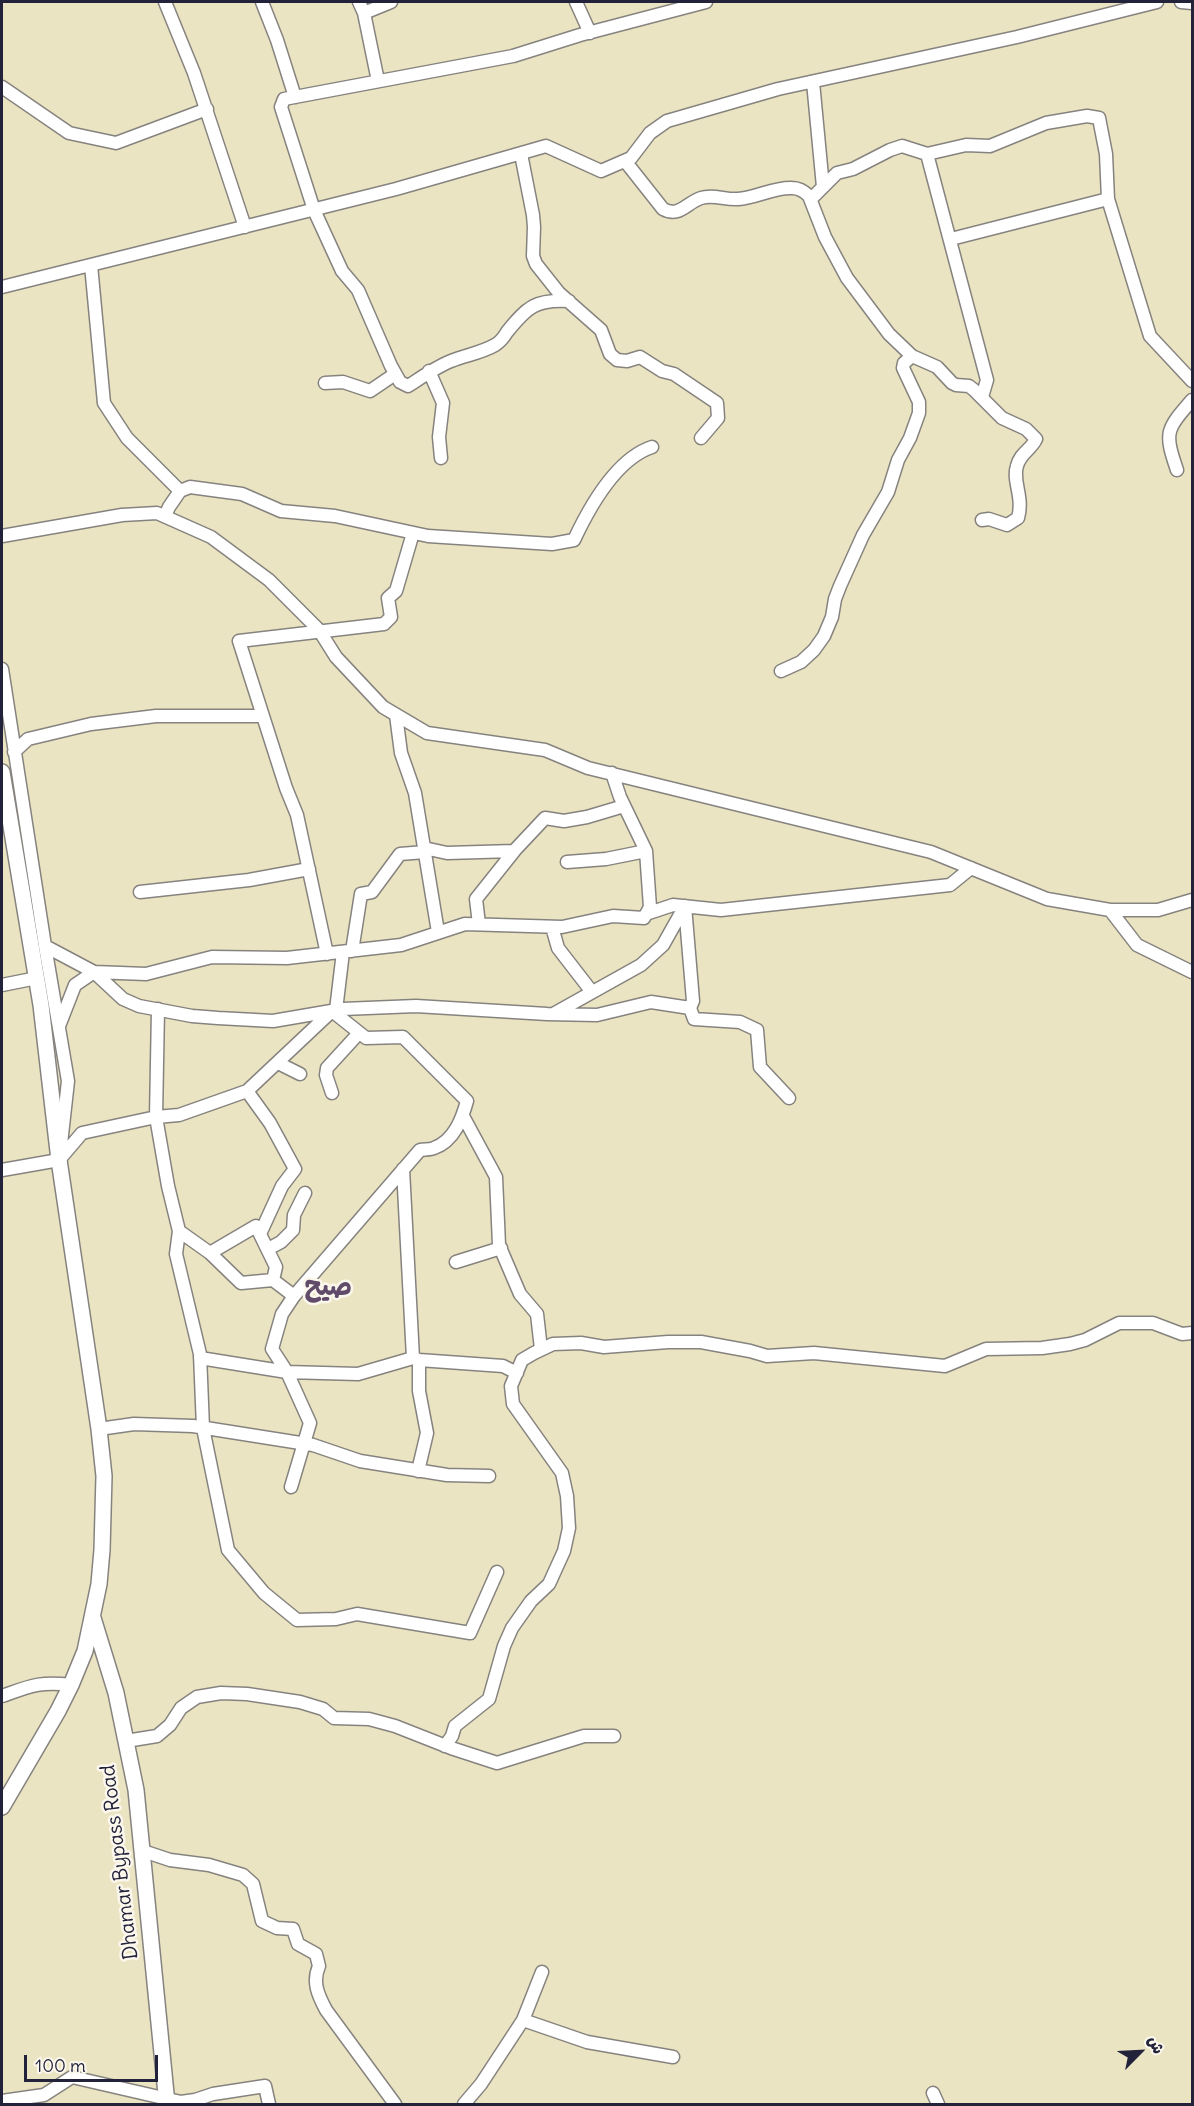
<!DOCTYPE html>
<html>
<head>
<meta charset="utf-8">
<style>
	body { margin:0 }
	#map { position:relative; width:1194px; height:2106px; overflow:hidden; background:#ebe4c3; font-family:Delius,"Playpen Sans Arabic",sans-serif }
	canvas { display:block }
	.frame { position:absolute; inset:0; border:3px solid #22223b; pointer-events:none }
	.north { position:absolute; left:1110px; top:2022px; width:60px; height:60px; -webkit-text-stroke:4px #fbf7ec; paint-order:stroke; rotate:66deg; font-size:16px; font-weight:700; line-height:24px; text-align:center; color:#22223b }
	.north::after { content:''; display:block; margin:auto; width:21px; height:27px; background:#22223b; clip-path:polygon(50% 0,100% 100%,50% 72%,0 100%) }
	.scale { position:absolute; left:24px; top:2055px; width:134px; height:27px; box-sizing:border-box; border:3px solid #22223b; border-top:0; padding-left:8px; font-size:18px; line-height:21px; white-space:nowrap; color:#22223b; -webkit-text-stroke:4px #fbf7ec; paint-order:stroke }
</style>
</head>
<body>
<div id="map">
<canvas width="1194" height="2106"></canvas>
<div class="frame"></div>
<div class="north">ش</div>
<div class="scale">100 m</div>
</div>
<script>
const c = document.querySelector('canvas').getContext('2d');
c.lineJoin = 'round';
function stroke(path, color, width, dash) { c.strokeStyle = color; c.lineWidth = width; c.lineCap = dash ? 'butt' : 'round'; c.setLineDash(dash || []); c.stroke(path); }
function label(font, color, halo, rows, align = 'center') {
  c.font = font + ' Delius,"Playpen Sans Arabic",sans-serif'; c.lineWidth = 5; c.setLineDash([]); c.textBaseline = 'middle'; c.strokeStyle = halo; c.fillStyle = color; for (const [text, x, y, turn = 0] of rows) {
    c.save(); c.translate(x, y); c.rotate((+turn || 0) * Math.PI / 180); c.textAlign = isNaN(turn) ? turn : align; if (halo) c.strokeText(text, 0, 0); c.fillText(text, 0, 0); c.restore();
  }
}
const minor = new Path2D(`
	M165 2 194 73 245 227
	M262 2 277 40 295 97
	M359 2 364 13 378 81
	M576 2 590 33
	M1181 2 1192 3
	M364 13 391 2
	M813 82 823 187
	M2 87 69 133 116 143 207 109
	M521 154 533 215 534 227 533 256 536 264 559 293 601 330 610 354 617 360 627 361 640 357 662 371 674 374 717 403 718 418 701 438
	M927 154 987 380 982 397
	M625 161 663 209C679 218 686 203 701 198 713 194 725 200 738 199 756 198 774 187 792 188 799 188 804 191 809 196L825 237 847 278 889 334 912 356 937 367 952 383 956 385 969 386 974 390 1002 418 1026 429 1036 439C1031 450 1020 453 1017 466 1012 481 1024 497 1018 518L1007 525 989 519 982 520
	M811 199 837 173 853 169 890 150 902 146 927 154 966 145 990 146 1046 123 1087 116 1099 118 1106 154 1108 199 951 239
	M1108 199 1150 336 1192 381
	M91 265 104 403 127 438 180 491
	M2 287 396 189 546 146 601 171 631 158 650 133 667 121 778 89 1017 37 1157 2
	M569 301C536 299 527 307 507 332 504 337 500 342 495 345 481 353 466 355 451 361 436 367 422 377 408 386L400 382 391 366 358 290 342 271 314 210 281 107 284 99 513 56 580 35 706 2
	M429 371 443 403 439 437 441 458
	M325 383 343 382 370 391 395 374
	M1177 470C1164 432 1166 430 1192 400
	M165 516 169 507 180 491 190 487 242 494 281 511 335 516 428 536 552 544 574 540C589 508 616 459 652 447
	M2 536 122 515 157 513 211 537 269 580 319 630 336 657 383 707 427 733 545 750 588 768 931 852 1047 899 1110 910H1158L1192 900
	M2 669 45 946 68 1081 61 1144
	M781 671 801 662 814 650 824 636 832 617 835 599 840 586 863 535 888 492 898 460 910 438 919 413V402L903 368 904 363 912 356
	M396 715 401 753 415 793 438 932
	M14 752 28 739 91 724 156 716H263
	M424 848 447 853 514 851 545 818 564 821 587 817 624 806
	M567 862 606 859 646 851 620 797 612 773
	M140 892 249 880 309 869
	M685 906 693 1001 690 1008
	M1110 910 1137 945 1192 972
	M646 914 673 905 721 910 950 885 971 868
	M479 924 476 899 515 850
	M552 927 558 948 592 992
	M45 946 94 972 146 974 212 957 287 958 401 945 465 924 562 927 613 916 644 918 650 907 646 851
	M352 951 361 894 372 892 400 854 425 852
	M327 954 297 815 286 788 239 641 384 624 391 617 388 598 396 591 413 533
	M2 985 37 978
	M158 1009 156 1117 168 1186 179 1231 176 1254 200 1354 203 1428 228 1550 264 1593 297 1620 336 1619 357 1614 470 1633 497 1572
	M336 1010 343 952
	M555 1013 641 965 663 945 685 906
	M59 1026 75 985 94 972 123 999 139 1006 192 1016 218 1018 273 1021 343 1009 416 1006 547 1014 597 1015 651 1002 690 1008 694 1019 740 1022 757 1030 760 1067 789 1098
	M278 1063 300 1074
	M247 1091 270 1123 295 1169 282 1186 260 1234
	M332 1093 326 1075 327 1068 359 1033
	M463 1116 496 1177 499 1245 520 1294 537 1314 541 1349
	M403 1169 413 1358 419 1360 503 1366 517 1373
	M2 1170 59 1160 82 1133 156 1117 179 1115 247 1091 332 1011 366 1038 403 1037 467 1101C462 1119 454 1141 434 1148 430 1150 424 1149 420 1150L294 1296 273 1280 241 1283 210 1253 179 1231
	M268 1249 281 1242 293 1230 294 1215 305 1193
	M210 1253 256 1226 276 1267 273 1280
	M456 1262 501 1248
	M200 1358 287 1372 358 1374 413 1358
	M99 1429 134 1424 193 1426 313 1445 360 1461 447 1475 489 1476
	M418 1471 427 1433 419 1391V1360
	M291 1487 310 1423 287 1372 272 1349 282 1314 294 1296
	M2 1696C30 1686 40 1681 71 1685
	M126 1741 157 1736 170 1725 181 1708 197 1697 221 1693 247 1694 300 1702 323 1709 334 1718 369 1719 395 1726 451 1748 497 1763 584 1736H614
	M445 1746 452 1736 455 1726 489 1699 504 1646 512 1628 531 1601 549 1584 564 1551 569 1528 567 1496 562 1473 513 1404 511 1386 522 1360 534 1353 553 1344 581 1343 604 1347 668 1342H701L750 1351 767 1356 814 1353 945 1366 986 1349 1042 1348 1070 1344 1085 1340 1119 1323H1153L1182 1334 1192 1333
	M143 1851 170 1860 209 1865 243 1875 253 1884 262 1921 277 1928 293 1929 298 1944 316 1954 319 1966C312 1982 318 1995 326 2010L395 2104
	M523 2020 587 2042 673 2057
	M933 2093 938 2104
	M2 2101 44 2095 72 2077 181 2102 195 2100 213 2094 265 2086 269 2104
	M464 2104 481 2084 523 2020 542 1972`);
const major = new Path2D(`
	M2 772 41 1005 59 1160 99 1429 104 1476 102 1550 99 1584 85 1651 71 1685 58 1711 2 1807
	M93 1618 116 1693 136 1790 167 2104`);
const streetNames = [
	["Dhamar Bypass Road",120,1862,-97]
];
const districtNames = [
	["صيح",328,1288]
];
stroke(minor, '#86837f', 15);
stroke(major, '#86837f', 18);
stroke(minor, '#fff', 12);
stroke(major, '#fff', 15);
label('20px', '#22223b', '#fbf7ec', streetNames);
label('bold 26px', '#604c6a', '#fbf7ec', districtNames);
</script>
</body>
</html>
